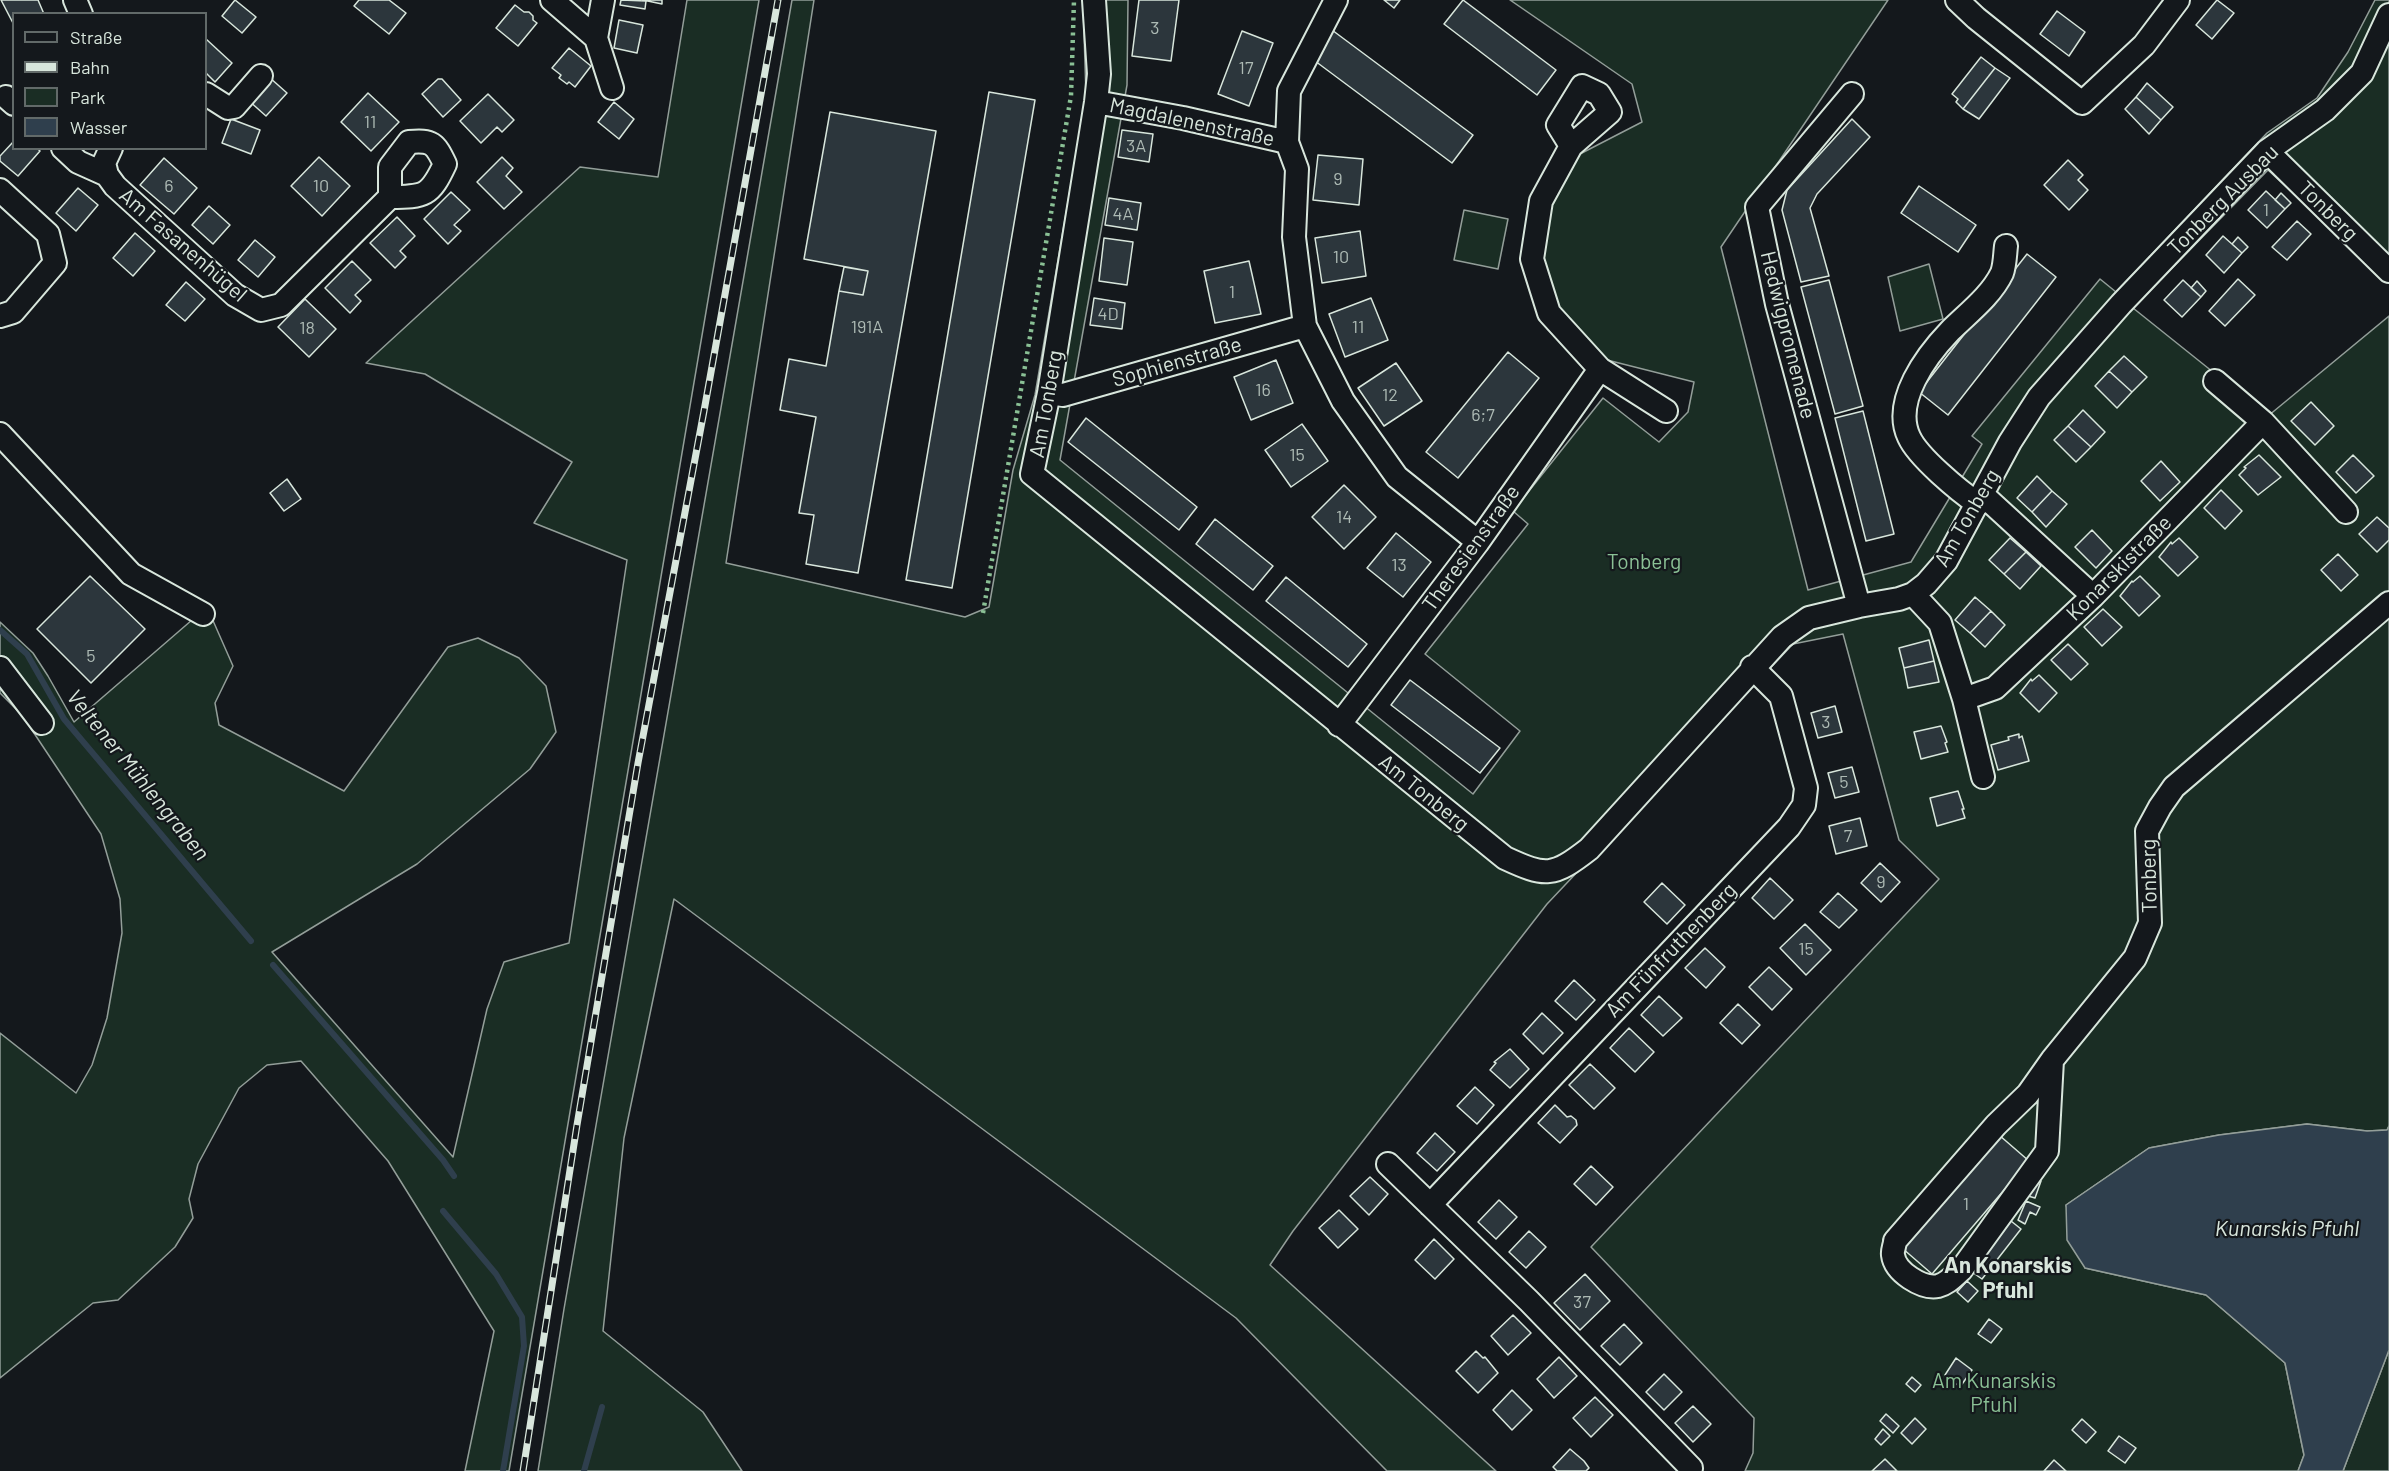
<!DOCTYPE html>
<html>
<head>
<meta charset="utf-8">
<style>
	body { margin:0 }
	#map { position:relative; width:2389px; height:1471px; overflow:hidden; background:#14181c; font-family:Barlow,sans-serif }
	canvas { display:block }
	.legend { position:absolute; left:12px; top:12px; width:195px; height:138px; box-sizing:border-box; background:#14181c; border:2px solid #626a69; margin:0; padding:8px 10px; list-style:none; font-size:18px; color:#d8e6dc }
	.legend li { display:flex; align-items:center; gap:12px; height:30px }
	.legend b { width:30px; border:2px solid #626a69 }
</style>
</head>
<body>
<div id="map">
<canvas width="2389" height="1471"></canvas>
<ul class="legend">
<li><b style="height:8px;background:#14181c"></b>Straße</li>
<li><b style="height:8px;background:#d8e6dc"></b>Bahn</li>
<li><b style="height:16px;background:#1a2d24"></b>Park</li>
<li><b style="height:16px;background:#2f3f4d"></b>Wasser</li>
</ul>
</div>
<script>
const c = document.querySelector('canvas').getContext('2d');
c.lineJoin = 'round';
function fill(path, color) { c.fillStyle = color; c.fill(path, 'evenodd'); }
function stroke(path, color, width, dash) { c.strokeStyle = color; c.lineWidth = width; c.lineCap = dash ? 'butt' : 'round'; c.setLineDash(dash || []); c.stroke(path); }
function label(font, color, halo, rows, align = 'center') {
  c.font = font + ' Barlow,sans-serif'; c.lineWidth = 4.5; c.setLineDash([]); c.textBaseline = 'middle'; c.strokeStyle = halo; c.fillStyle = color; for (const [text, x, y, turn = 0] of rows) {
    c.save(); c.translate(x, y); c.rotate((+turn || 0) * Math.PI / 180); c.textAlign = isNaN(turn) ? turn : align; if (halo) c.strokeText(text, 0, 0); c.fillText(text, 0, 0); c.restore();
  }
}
const green = new Path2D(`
	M687 0H759L509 1471H465L494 1331 388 1161 301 1061 267 1065 239 1088 198 1164 189 1199 193 1218 175 1247 118 1300 93 1303 0 1378V1033L76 1093 92 1065 107 1018 122 933 120 899 101 834 22 715 0 693V622L33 653 48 676 74 722 207 607 233 666 215 703 219 725 344 791 448 647 478 638 519 658 546 686 556 732 530 769 417 864 272 952 453 1157 487 1009 504 962 569 943 627 560 534 523 572 462 425 374 366 363 580 167 658 177Z
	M792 0H814L726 563 965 617 989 607 1013 470 1035 395 1086 96 1083 0H1128L1127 85 1060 460 1473 794 1520 731 1425 654 1528 524 1513 511 1603 398 1659 442 1688 412 1694 382 1607 360 1556 309 1542 257 1550 201 1578 155 1642 122 1632 84 1510 0H1888L1721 247 1808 590 1911 562 1982 444 1972 436 2100 279 2116 292 2267 133 2317 98 2348 52 2375 0H2389V282L2268 170 2133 308 2268 416 2389 316V1126L2387 1130 2367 1131 2307 1124 2219 1135 2149 1148 2066 1205 2085 1268 2206 1295 2285 1363 2304 1455 2298 1471H1745L1753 1453 1754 1418 1591 1247 1939 879 1899 840 1843 634 1793 644 1547 904 1293 1231 1270 1265 1496 1471H1387L1236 1318 674 899 624 1138 603 1331 703 1412 742 1471H538L564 1309Z
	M1464 210 1508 219 1498 269 1454 260Z
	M1929 264 1943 319 1900 331 1888 277Z
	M2389 1350V1471H2343Z`);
const water = new Path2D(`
	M2307 1124 2367 1131 2387 1130 2389 1126V1350L2343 1471H2298L2304 1455 2285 1363 2206 1295 2085 1268 2067 1240 2066 1205 2149 1148 2219 1135Z`);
const stream = new Path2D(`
	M0 630 27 654 64 719 251 941
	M273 965 443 1160 454 1176
	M443 1211 496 1274 522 1317 524 1346 503 1471
	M584 1471 602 1407`);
const building = new Path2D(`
	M1 0H38L44 14H14V25Z
	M235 0 256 17 242 33 222 16Z
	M359 0H389L406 13 389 34 354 6Z
	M621 0 646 1 645 9 620 5Z
	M643 0H662V4Z
	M1139 0H1179L1171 61 1132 56Z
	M1384 0H1400L1394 8Z
	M1463 0 1556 70 1537 95 1444 24Z
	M2217 0 2234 13 2212 39 2196 25Z
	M515 5 524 12H529L533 16V20L537 23 518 46 496 28Z
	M2057 11 2085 32 2069 56 2040 34Z
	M619 20 643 25 637 53 614 48Z
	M1332 30 1473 135 1452 163 1311 58Z
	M1242 31 1273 43 1249 106 1218 94Z
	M206 39 232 63 215 82 206 73Z
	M569 48 591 66 575 87 569 82 567 84 559 78 561 75 552 68Z
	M1981 57 1995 68 1963 109 1956 102 1958 99 1952 94Z
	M1995 68 2010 78 1979 119 1963 109Z
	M269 77 287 93 266 116 248 100Z
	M438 79H442L461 100 443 117 422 94Z
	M2147 83 2173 107 2161 120 2136 97Z
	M989 92 1035 100 952 588 906 580Z
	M368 93 399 122 371 151 341 122Z
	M488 94 514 120 502 132 497 127 481 143 460 121Z
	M2136 97 2161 120 2149 134 2125 109Z
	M614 102 634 119 619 139 598 122Z
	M830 112 936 131 858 573 806 564 814 515 799 513 816 417 780 410 789 359 826 366 839 291 863 295 868 271 804 259Z
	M231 119 260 130 251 154 222 143Z
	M1852 119 1870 137 1817 194 1810 208 1829 276 1801 282 1782 210 1787 190Z
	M1122 130 1153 134 1149 162 1118 157Z
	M14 141V148H37L40 151 18 176 0 161V156Z
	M1318 155 1363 159 1359 205 1313 200Z
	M319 157 350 186 322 216 291 186Z
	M502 157 513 168 506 176 522 192 504 209 477 182Z
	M164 158 197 188 174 214 140 185Z
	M2068 160 2083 175 2078 180 2088 190 2069 210 2044 185Z
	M1919 186 1976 225 1958 252 1901 213Z
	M78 188 98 205 76 231 56 213Z
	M2266 191 2285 209 2267 228 2248 210Z
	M451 192 470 210 454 225 461 231 448 244 424 219Z
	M2281 193 2291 203 2285 209 2275 200Z
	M1109 198 1141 203 1137 230 1105 225Z
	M209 206 230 225 213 244 192 225Z
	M397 217 415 236 400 251 406 257 395 268 370 243Z
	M2297 221 2311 234 2287 260 2272 247Z
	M1360 231 1366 276 1322 283 1315 238Z
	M135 233 155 251 133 276 113 258Z
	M2223 236 2242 253 2224 273 2206 255Z
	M2238 237 2248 247 2242 253 2232 244Z
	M1104 238 1133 242 1127 285 1099 281Z
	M255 240 275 257 258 277 238 260Z
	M2027 254 2056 277 1948 415 1919 392Z
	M352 261 371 280 355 295 361 301 350 313 325 288Z
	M1249 261 1261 314 1215 323 1204 271Z
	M844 267 868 271 863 295 839 291Z
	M2238 279 2255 295 2225 326 2209 311Z
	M1829 280 1863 406 1835 414 1801 287Z
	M2183 280 2201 297 2182 317 2164 300Z
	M2197 281 2206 291 2201 297 2191 288Z
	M186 282 205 299 185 321 166 305Z
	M1094 298 1125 303 1122 329 1090 325Z
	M1371 298 1388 340 1345 357 1329 314Z
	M305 299 336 329 309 357 278 327Z
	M1508 352 1539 378 1458 478 1426 452Z
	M2124 356 2147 377 2132 392 2109 371Z
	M1276 360 1293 403 1251 420 1234 377Z
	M1396 363 1422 401 1384 426 1358 388Z
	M2109 371 2132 392 2117 408 2095 386Z
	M2311 402 2334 426 2315 445 2291 421Z
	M2083 410 2105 432 2091 447 2068 426Z
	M1863 411 1894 534 1866 541 1835 418Z
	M1086 418 1197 507 1179 530 1068 442Z
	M1302 424 1328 461 1291 487 1265 450Z
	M2068 426 2091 447 2076 462 2054 440Z
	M2259 455 2281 477 2258 495 2239 475 2246 468 2244 467Z
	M2353 455 2374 476 2356 493 2336 472Z
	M2161 461 2180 482 2160 501 2141 481Z
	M2037 476 2052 491 2032 512 2017 498Z
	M287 479 301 499 284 511 270 493Z
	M1344 485 1376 517 1344 549 1312 517Z
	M2221 490 2242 511 2225 529 2204 508Z
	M2052 491 2067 504 2046 527 2032 512Z
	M2377 517 2389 528V540L2377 552 2359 534Z
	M1215 519 1273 566 1253 590 1196 544Z
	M2092 530 2112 551 2096 568 2075 547Z
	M1396 533 1431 562 1403 597 1367 568Z
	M2010 538 2026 552 2004 574 1989 560Z
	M2179 538 2198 557 2178 576 2159 557 2171 542 2172 544Z
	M2026 552 2041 566 2020 589 2004 574Z
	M2338 554 2358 575 2341 591 2321 570Z
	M90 576 145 629 91 683 37 629Z
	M2140 576 2160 596 2139 616 2120 596 2132 581 2133 582Z
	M1286 577 1367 644 1348 667 1266 601Z
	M1975 597 1991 611 1970 633 1955 620Z
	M2103 609 2122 627 2102 646 2084 627Z
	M1991 611 2005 625 1985 647 1970 633Z
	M1929 640 1934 661 1904 668 1899 648Z
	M2068 644 2088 664 2071 680 2051 660Z
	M1934 661 1939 682 1908 688 1904 668Z
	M2039 675 2057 693 2039 712 2020 693 2031 679 2032 681Z
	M1410 680 1500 748 1480 773 1391 705Z
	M1835 706 1842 732 1818 738 1811 713Z
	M1941 726 1947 742 1945 743 1948 752 1921 759 1914 732Z
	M2019 734V738L2022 736 2029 761 1998 770 1991 745 2009 740 2008 737Z
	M1852 767 1859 792 1835 798 1828 773Z
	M1958 791 1964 809H1962L1965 818 1937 826 1930 798Z
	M1860 818 1867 846 1836 854 1829 826Z
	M1880 863 1900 882 1881 902 1861 883Z
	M1770 878 1793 900 1774 919 1752 898Z
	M1662 883 1685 905 1667 924 1644 902Z
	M1838 893 1857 910 1839 928 1820 912Z
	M1805 924 1831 950 1806 975 1780 948Z
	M1705 948 1725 967 1706 988 1685 968Z
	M1769 967 1792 989 1772 1010 1749 987Z
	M1574 980 1595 1000 1576 1020 1555 1001Z
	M1659 996 1682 1018 1663 1036 1641 1015Z
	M1738 1004 1760 1025 1742 1044 1720 1023Z
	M1542 1013 1563 1033 1543 1054 1523 1034Z
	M1629 1028 1654 1052 1635 1072 1610 1048Z
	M1510 1049 1529 1069 1510 1088 1490 1070 1496 1063 1494 1062Z
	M1590 1064 1615 1088 1594 1109 1569 1085Z
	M1475 1087 1494 1105 1477 1124 1457 1106Z
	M1555 1105 1567 1117 1571 1116 1576 1120 1577 1125 1560 1143 1538 1123Z
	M1435 1133 1455 1152 1437 1171 1417 1153Z
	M1999 1135 2029 1161 1932 1274 1902 1248Z
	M1591 1166 1613 1187 1596 1205 1574 1184Z
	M1370 1177 1388 1194 1369 1215 1350 1196Z
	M2033 1178 2041 1181 2035 1198 2028 1196Z
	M1499 1200 1517 1217 1496 1239 1478 1222Z
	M2026 1201 2040 1207 2036 1215 2030 1212 2025 1224 2018 1220Z
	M1339 1210 1358 1229 1338 1248 1319 1228Z
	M2011 1221 2021 1229 1982 1279 1972 1272Z
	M1529 1231 1546 1247 1526 1268 1509 1252Z
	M1434 1239 1454 1259 1435 1279 1415 1260Z
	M1585 1274 1610 1301 1580 1330 1554 1303Z
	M1967 1281 1978 1291 1968 1302 1957 1292Z
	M1513 1315 1531 1333 1508 1355 1491 1336Z
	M1989 1319 2002 1329 1991 1343 1978 1334Z
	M1624 1324 1642 1343 1620 1365 1601 1346Z
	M1476 1351 1483 1358 1485 1357 1498 1373 1478 1393 1456 1371Z
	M1559 1357 1577 1376 1554 1398 1537 1379Z
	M1956 1358 1972 1370 1960 1387 1945 1375Z
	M1664 1374 1682 1392 1664 1410 1646 1392Z
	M1912 1377 1921 1385 1915 1392 1906 1384Z
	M1512 1390 1532 1410 1512 1430 1493 1410Z
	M1595 1397 1613 1415 1591 1437 1573 1418Z
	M1693 1406 1711 1424 1693 1442 1675 1423Z
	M1886 1414 1899 1426 1893 1433 1880 1421Z
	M1915 1418 1926 1429 1912 1444 1901 1433Z
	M2082 1419 2096 1432 2086 1443 2072 1430Z
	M1883 1429 1890 1436 1881 1445 1875 1439Z
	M2119 1436 2136 1448 2125 1463 2108 1451Z
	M1570 1449 1584 1461 1589 1468 1586 1471H1557L1553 1467Z
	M1885 1459 1897 1471H1872Z
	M2054 1460 2066 1471H2044Z`);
const minor = new Path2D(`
	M75 0 81 14
	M552 0 596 38 603 0
	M1094 0 1099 74 1096 102 1049 393 1032 474 1505 858C1546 877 1553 877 1589 849L1782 637 1809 618 1859 606 1899 599 1913 594 1926 584 1946 561 2010 442 2039 397 2121 304 2267 151 2325 110 2362 73 2389 15
	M1336 0 1289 91 1287 142 1297 169 1294 237 1305 326 1343 401 1397 477 1478 542
	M1957 0 1976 18 2082 103 2144 45 2178 0
	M596 38 612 88
	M206 94 228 108 234 107 261 76
	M1852 94 1757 207 1777 304 1859 606
	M6 97 14 104
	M1096 102 1183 118 1287 142
	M1571 146 1558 125 1582 86 1599 94 1610 112 1571 146 1541 201 1532 259 1549 313 1600 369 1666 411
	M63 148 78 162 107 175
	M111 148 104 163 107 175 115 186 235 295 261 310 281 305 390 197C425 197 430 196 445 164 435 143 432 140 409 142L390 167V197
	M2267 151 2389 271
	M0 190 48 234 55 263 13 312 0 316
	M2215 381 2263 422 2346 512
	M1049 393 1063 395 1305 326
	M0 434 131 574 203 614
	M1983 495 2093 596
	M1978 504C1959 491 1918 457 1909 437 1892 401 1927 355 1950 331 1967 314 1991 296 2002 273 2005 265 2005 254 2006 246
	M1913 594 1940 623 1964 699 1983 777
	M0 668 42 723
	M1964 699 1995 688 2093 596 2263 422
	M1339 725 1478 542 1600 369
	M2052 1060 2028 1094 1996 1125 1895 1241C1895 1245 1892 1251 1893 1255 1895 1272 1922 1289 1938 1286 1947 1284 1954 1276 1961 1270L2047 1151 2052 1060 2135 958 2150 923 2147 831 2160 807 2174 787 2389 603
	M1388 1164 1529 1301 1691 1468
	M1430 1205 1789 827 1804 805 1806 788 1781 696 1752 667`);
const rail = new Path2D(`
	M523 1471 577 1125 638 763 704 411 778 0`);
const hedge = new Path2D(`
	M983 613 1071 96 1074 0`);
const numberNames = [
	["3",1155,28],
	["17",1246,68],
	["11",370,122],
	["3A",1136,146],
	["9",1338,179],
	["6",169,186],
	["10",321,186],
	["1",2266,210],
	["4A",1123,214],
	["10",1341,257],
	["1",1232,292],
	["4D",1108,314],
	["191A",867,327],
	["11",1358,327],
	["18",307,328],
	["16",1263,390],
	["12",1390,395],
	["6;7",1483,415],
	["15",1297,455],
	["14",1344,517],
	["13",1399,565],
	["5",91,656],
	["3",1826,722],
	["5",1844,782],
	["7",1848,836],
	["9",1881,882],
	["15",1806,949],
	["1",1966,1204],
	["37",1582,1302]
];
const streetNames = [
	["Magdalenenstraße",1192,122,12],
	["Tonberg Ausbau",2223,200,-45],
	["Tonberg",2328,211,45],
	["Am Fasanenhügel",183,245,41],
	["Hedwigpromenade",1788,335,76],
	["Sophienstraße",1177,362,-16],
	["Am Tonberg",1046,404,-80],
	["Am Tonberg",1967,518,-60],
	["Theresienstraße",1471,548,-54],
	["Konarskistraße",2119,568,-45],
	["Am Tonberg",1424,793,39],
	["Tonberg",2149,876,-91],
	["Am Fünfruthenberg",1671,950,-46]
];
const parkNames = [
	["Tonberg",1644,562],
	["Am Kunarskis",1994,1381],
	["Pfuhl",1994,1405]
];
const waterNames = [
	["Veltener Mühlengraben",138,775,51],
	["Kunarskis Pfuhl",2287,1229]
];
const neighbourhoodNames = [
	["An Konarskis",2008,1266],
	["Pfuhl",2008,1291]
];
fill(green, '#1a2d24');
stroke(green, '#939e99', 1.5);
fill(water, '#2f3f4d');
stroke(water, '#939e99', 1.5);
stroke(stream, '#2f3f4d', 6);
fill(building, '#2c363c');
stroke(building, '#d8e6dc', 1.5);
stroke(minor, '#d8e6dc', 26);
stroke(minor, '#14181c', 22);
stroke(rail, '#d8e6dc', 7);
stroke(rail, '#14181c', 4.5, [14]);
stroke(hedge, '#8ac095', 4.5, [3, 4.5]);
label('18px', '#adbab4', null, numberNames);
label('21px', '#d8e6dc', '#14181c', streetNames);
label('21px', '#8ac095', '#14181c', parkNames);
label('italic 22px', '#d8e6dc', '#14181c', waterNames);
label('bold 22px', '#d8e6dc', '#14181c', neighbourhoodNames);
</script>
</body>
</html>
